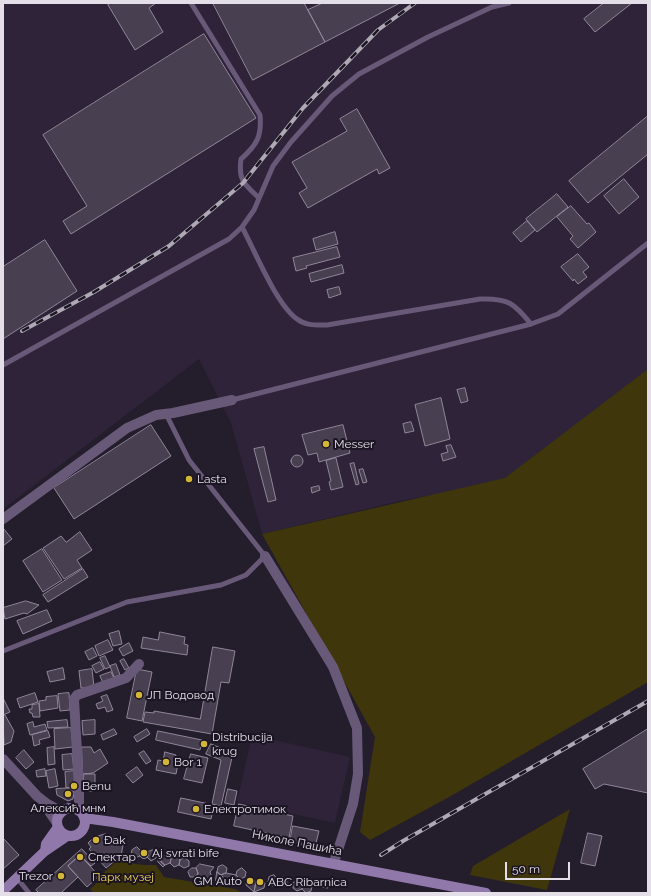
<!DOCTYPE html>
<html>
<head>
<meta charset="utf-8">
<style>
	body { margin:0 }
	#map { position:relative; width:651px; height:896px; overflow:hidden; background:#241d2c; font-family:Raleway,sans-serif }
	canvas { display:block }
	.frame { position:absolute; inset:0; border:4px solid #e3dee8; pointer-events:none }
	.scale { position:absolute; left:505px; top:862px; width:65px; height:18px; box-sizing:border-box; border:2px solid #e3dee8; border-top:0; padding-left:5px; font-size:12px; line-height:14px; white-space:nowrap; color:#e3dee8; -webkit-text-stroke:3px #1b1422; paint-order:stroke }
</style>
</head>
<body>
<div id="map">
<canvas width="651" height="896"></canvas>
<div class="frame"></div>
<div class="scale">50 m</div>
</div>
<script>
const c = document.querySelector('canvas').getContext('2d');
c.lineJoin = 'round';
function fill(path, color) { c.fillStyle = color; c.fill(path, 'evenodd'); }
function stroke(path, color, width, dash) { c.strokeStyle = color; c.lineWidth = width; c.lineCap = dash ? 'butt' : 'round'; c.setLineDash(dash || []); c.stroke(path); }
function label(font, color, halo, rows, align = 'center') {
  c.font = font + ' Raleway,sans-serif'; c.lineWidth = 4; c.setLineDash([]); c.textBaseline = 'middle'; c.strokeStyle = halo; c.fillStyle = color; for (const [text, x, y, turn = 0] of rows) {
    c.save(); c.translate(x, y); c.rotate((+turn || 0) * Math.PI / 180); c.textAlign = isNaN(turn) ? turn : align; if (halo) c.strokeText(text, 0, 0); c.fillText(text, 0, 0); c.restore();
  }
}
const built = new Path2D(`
	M3 3H648V371L512 482 404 500 262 534 231 423 199 359 3 509Z
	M252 735 350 757 335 823 237 802Z`);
const green = new Path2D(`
	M648 369V682L451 796 370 840 360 832 375 737 262 534 505 478Z
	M570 809 547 890 470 875 473 866Z
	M123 856C130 866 144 865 156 865L164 877 235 889 242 893H94L90 889 105 876 103 873Z`);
const building = new Path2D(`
	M111 3H156L149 8 163 32 135 50 108 5Z
	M213 3H304L325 42 253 80Z
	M323 3H400L325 42 308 10Z
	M604 3H632L595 32 584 19Z
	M204 34 256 118 71 234 63 221 87 206 43 135Z
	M357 109 390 168 379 174 377 169 308 208 299 193 307 188 292 162 347 131 340 119Z
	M648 116V154L588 203 569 181Z
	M624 179 639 197 619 214 604 196Z
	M557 194 568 207 537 232 526 219Z
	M571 206 587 224 589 223 596 232 578 248 570 239 573 236 557 217Z
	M527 221 535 230 521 242 513 233Z
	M335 232 338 244 316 250 313 239Z
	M45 240 77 291 3 339V267Z
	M337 247 340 257 306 266 307 268 296 271 293 258Z
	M578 254 589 267 583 272 587 277 578 284 574 279 573 281 561 267Z
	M342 265 344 273 311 282 309 274Z
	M339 287 341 294 329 298 327 290Z
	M465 388 468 401 461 403 457 390Z
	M441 398 450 439 425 446 415 405Z
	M411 422 414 431 405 433 403 424Z
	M151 425 171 456 74 519 54 488Z
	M343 425 350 453 319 462 317 453 308 455 302 435Z
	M451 445 456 457 443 461 441 454 448 452 446 446Z
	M264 447 276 500 268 502 254 449Z
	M291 461a6 6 0 1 1 12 0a6 6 0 1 1-12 0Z
	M336 458 343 487 331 490 329 482 331 481 326 461Z
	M354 463 359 484 356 485 350 464Z
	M363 469 367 482 363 483 359 470Z
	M319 486 320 490 312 493 311 488Z
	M3 528 12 539 3 546Z
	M80 532 92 550 77 560 82 568 64 579 43 548 61 536 66 542Z
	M42 549 62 580 43 592 23 561Z
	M83 569 88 577 48 602 43 595Z
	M26 601 39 605 27 614 24 613 5 619 3 608Z
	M47 610 52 621 23 634 17 621Z
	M119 631 122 644 113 646 109 634Z
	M160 632 185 637 184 644 188 645 187 655 141 648 143 637 158 640Z
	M108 640 113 650 99 656 95 646Z
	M129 643 133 651 123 656 119 649Z
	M213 647 235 651 229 683 221 682 212 734 143 722 145 712 154 713V711L200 719Z
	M93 648 97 656 89 660 85 652Z
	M105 656 110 667 105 669 100 658Z
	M124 659 129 668 125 670 120 661Z
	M100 662 104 669 96 673 92 666Z
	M116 664 120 675 114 677 110 666Z
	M63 668 65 679 50 682 47 672Z
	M92 669 94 687 81 688 79 671Z
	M137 669 152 672 142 721 127 718Z
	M111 672 114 678 103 683 100 676Z
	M35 693 38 702 20 708 17 699Z
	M69 693 70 710 60 711 58 694Z
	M107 695 113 710 107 712 105 707 98 709 96 704 103 701 101 697Z
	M57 696 58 708 40 711 39 701 46 700V697Z
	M3 698 10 712 3 715Z
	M39 704 40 717H33L32 713H30L29 709H32V705Z
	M5 715 14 731 11 742 4 745 3 716Z
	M67 720 68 727 48 728 47 722Z
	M95 720V734L83 735 82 721Z
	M33 722 34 727 45 724 47 730 30 735 27 724Z
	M71 728 73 747 55 749 54 729Z
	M114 729 117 734 103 740 101 735Z
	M147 729 150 734 137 742 134 737Z
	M648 729V793L604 784 595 789 583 769Z
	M48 731 50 737 39 740 40 744 34 746 32 735Z
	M158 731 202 740 200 750 156 740Z
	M211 744 233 753 221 806 212 804 221 760 206 754Z
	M54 747 55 764 48 765 47 748Z
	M82 747H91L94 753 100 749 108 763 93 773 83 774Z
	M24 750 34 762 26 769 16 758Z
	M144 751 151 761 146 764 139 754Z
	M165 752 176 755 174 763 178 764 176 774 156 770 158 760 163 761Z
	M72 754 74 769 63 770 62 755Z
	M191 754 208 758 202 783 184 779Z
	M137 767 143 775 133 783 126 775Z
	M45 769 46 776 37 777 36 771Z
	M55 769 58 786 49 788 46 771Z
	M74 771 75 787 66 788 65 772Z
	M84 774H95V791H84Z
	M72 788 74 793 73 799 68 801 57 795 56 789Z
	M228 789 237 791 234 805 225 803Z
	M181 798 214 805 211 819 178 812Z
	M239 804 293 816 289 838 234 826Z
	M293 826 319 831 315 847 290 842Z
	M588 833 602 836 595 866 581 863Z
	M105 834 124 840 121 856 106 868 89 849 91 847 88 843 93 838Z
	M3 838 19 855 3 869Z
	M137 847 141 851 140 856 135 858 131 854 132 850Z
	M82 849 95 863 91 866 80 855 68 866 78 877 61 893H39L36 890Z
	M139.5 854a4.5 4.5 0 1 1 9 0a4.5 4.5 0 1 1-9 0Z
	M153 850 157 854 156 858 151 861 147 857 148 852Z
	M160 853H162L161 862 165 865 163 867 158 862Z
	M80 855 99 876 87 887 68 866Z
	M167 855 171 859 170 863 165 865 161 862 162 857Z
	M176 856 180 860 179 865 174 867 170 863 171 859Z
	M185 858 189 861V866L184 868 179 865 180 860Z
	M200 864 214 867 210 872 212 877 207 880 197 879 198 873 196 868Z
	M223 865 227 868 226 873 221 875 217 872 218 867Z
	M192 868H196L198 873 195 877H190L188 872Z
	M242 868 246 872 245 877 240 879 236 875 237 871Z
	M217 872 223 877 222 882 216 881Z
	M226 873 236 875 240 879 235 881 225 879 221 875Z
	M274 875 278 879 277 884 272 886 268 882 269 877Z
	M283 877 287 880V885L281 887 277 884 278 879Z
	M252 878 256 882 254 892 246 885 247 881Z
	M261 880 265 883 264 888 254 892 256 882Z
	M322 880 329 882 328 888 321 887Z
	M298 881 303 884 302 889 297 891 293 888V883Z
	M308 882 312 886 311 891 306 893 302 889 303 884Z`);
const lane = new Path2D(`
	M191 3 260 115C262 136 257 145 241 159 238 180 244 184 259 198
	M242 227C255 251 276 304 297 319 306 326 316 325 327 325L480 299C508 298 514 303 531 324
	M3 365 229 239 242 227 254 210 273 166 291 142 332 96 359 74 428 37 492 7 509 3
	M232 400 531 324 558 314 648 243
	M3 651 127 602 221 585 246 575 265 556 189 460 166 414
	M17 878 29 893`);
const street = new Path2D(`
	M3 519 127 428 156 415 173 413 232 400
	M265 556 333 667 357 728 358 774 353 804 335 859V864
	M3 759 37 796 46 803 62 812
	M46 803 48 810 57 823
	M77 810 79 804V787L74 699 77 695 126 678 139 664`);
const secondary = new Path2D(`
	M57 822a14 14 0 1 1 28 0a14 14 0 1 1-28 0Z
	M84 818 113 822 486 893
	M45 851 46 844 58 827
	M3 891 45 851 67 836`);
const rail = new Path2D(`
	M22 331 94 292 169 246 243 183 303 108 378 30 415 3
	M381 855 403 841 648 701`);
const markers = [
	[326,444,4,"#d3b635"],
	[189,479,4,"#d3b635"],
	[139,695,4,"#d3b635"],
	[204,744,4,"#d3b635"],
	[166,762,4,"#d3b635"],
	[74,786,4,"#d3b635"],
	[68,794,4,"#d3b635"],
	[196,809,4,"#d3b635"],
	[96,840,4,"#d3b635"],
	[144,853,4,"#d3b635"],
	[80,857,4,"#d3b635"],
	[61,876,4,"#d3b635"],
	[250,881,4,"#d3b635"],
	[260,882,4,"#d3b635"]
];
const poiNames = [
	["Messer",334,444],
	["Lasta",197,479],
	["ЈП Водовод",147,695],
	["Distribucija",212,737],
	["krug",212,751],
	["Bor 1",174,762],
	["Benu",82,786],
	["Алексић мнм",68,808,"center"],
	["Електротимок",204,809],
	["Đak",104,840],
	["Aj svrati bife",152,853],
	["Спектар",88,857],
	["Trezor",53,876,"right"],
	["GM Auto",242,881,"right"],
	["ABC Ribarnica",268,882]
];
const streetNames = [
	["Николе Пашића",297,843,11]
];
const parkNames = [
	["Парк музеј",123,877]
];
fill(built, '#2e2338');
fill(green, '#3f360b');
fill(building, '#484051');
stroke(building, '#8f8699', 1);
stroke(lane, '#685978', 5);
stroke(street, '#685978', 10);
stroke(secondary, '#9078aa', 10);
stroke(rail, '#aea9b4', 4);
stroke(rail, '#1b1422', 2.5, [8]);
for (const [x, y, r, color] of markers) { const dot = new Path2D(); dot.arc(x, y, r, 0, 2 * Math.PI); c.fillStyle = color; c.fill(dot); stroke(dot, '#1b1422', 1.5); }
label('12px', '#e3dee8', '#1b1422', poiNames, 'left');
label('12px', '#e3dee8', '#1b1422', streetNames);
label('12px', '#f4d75c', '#1b1422', parkNames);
</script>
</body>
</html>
